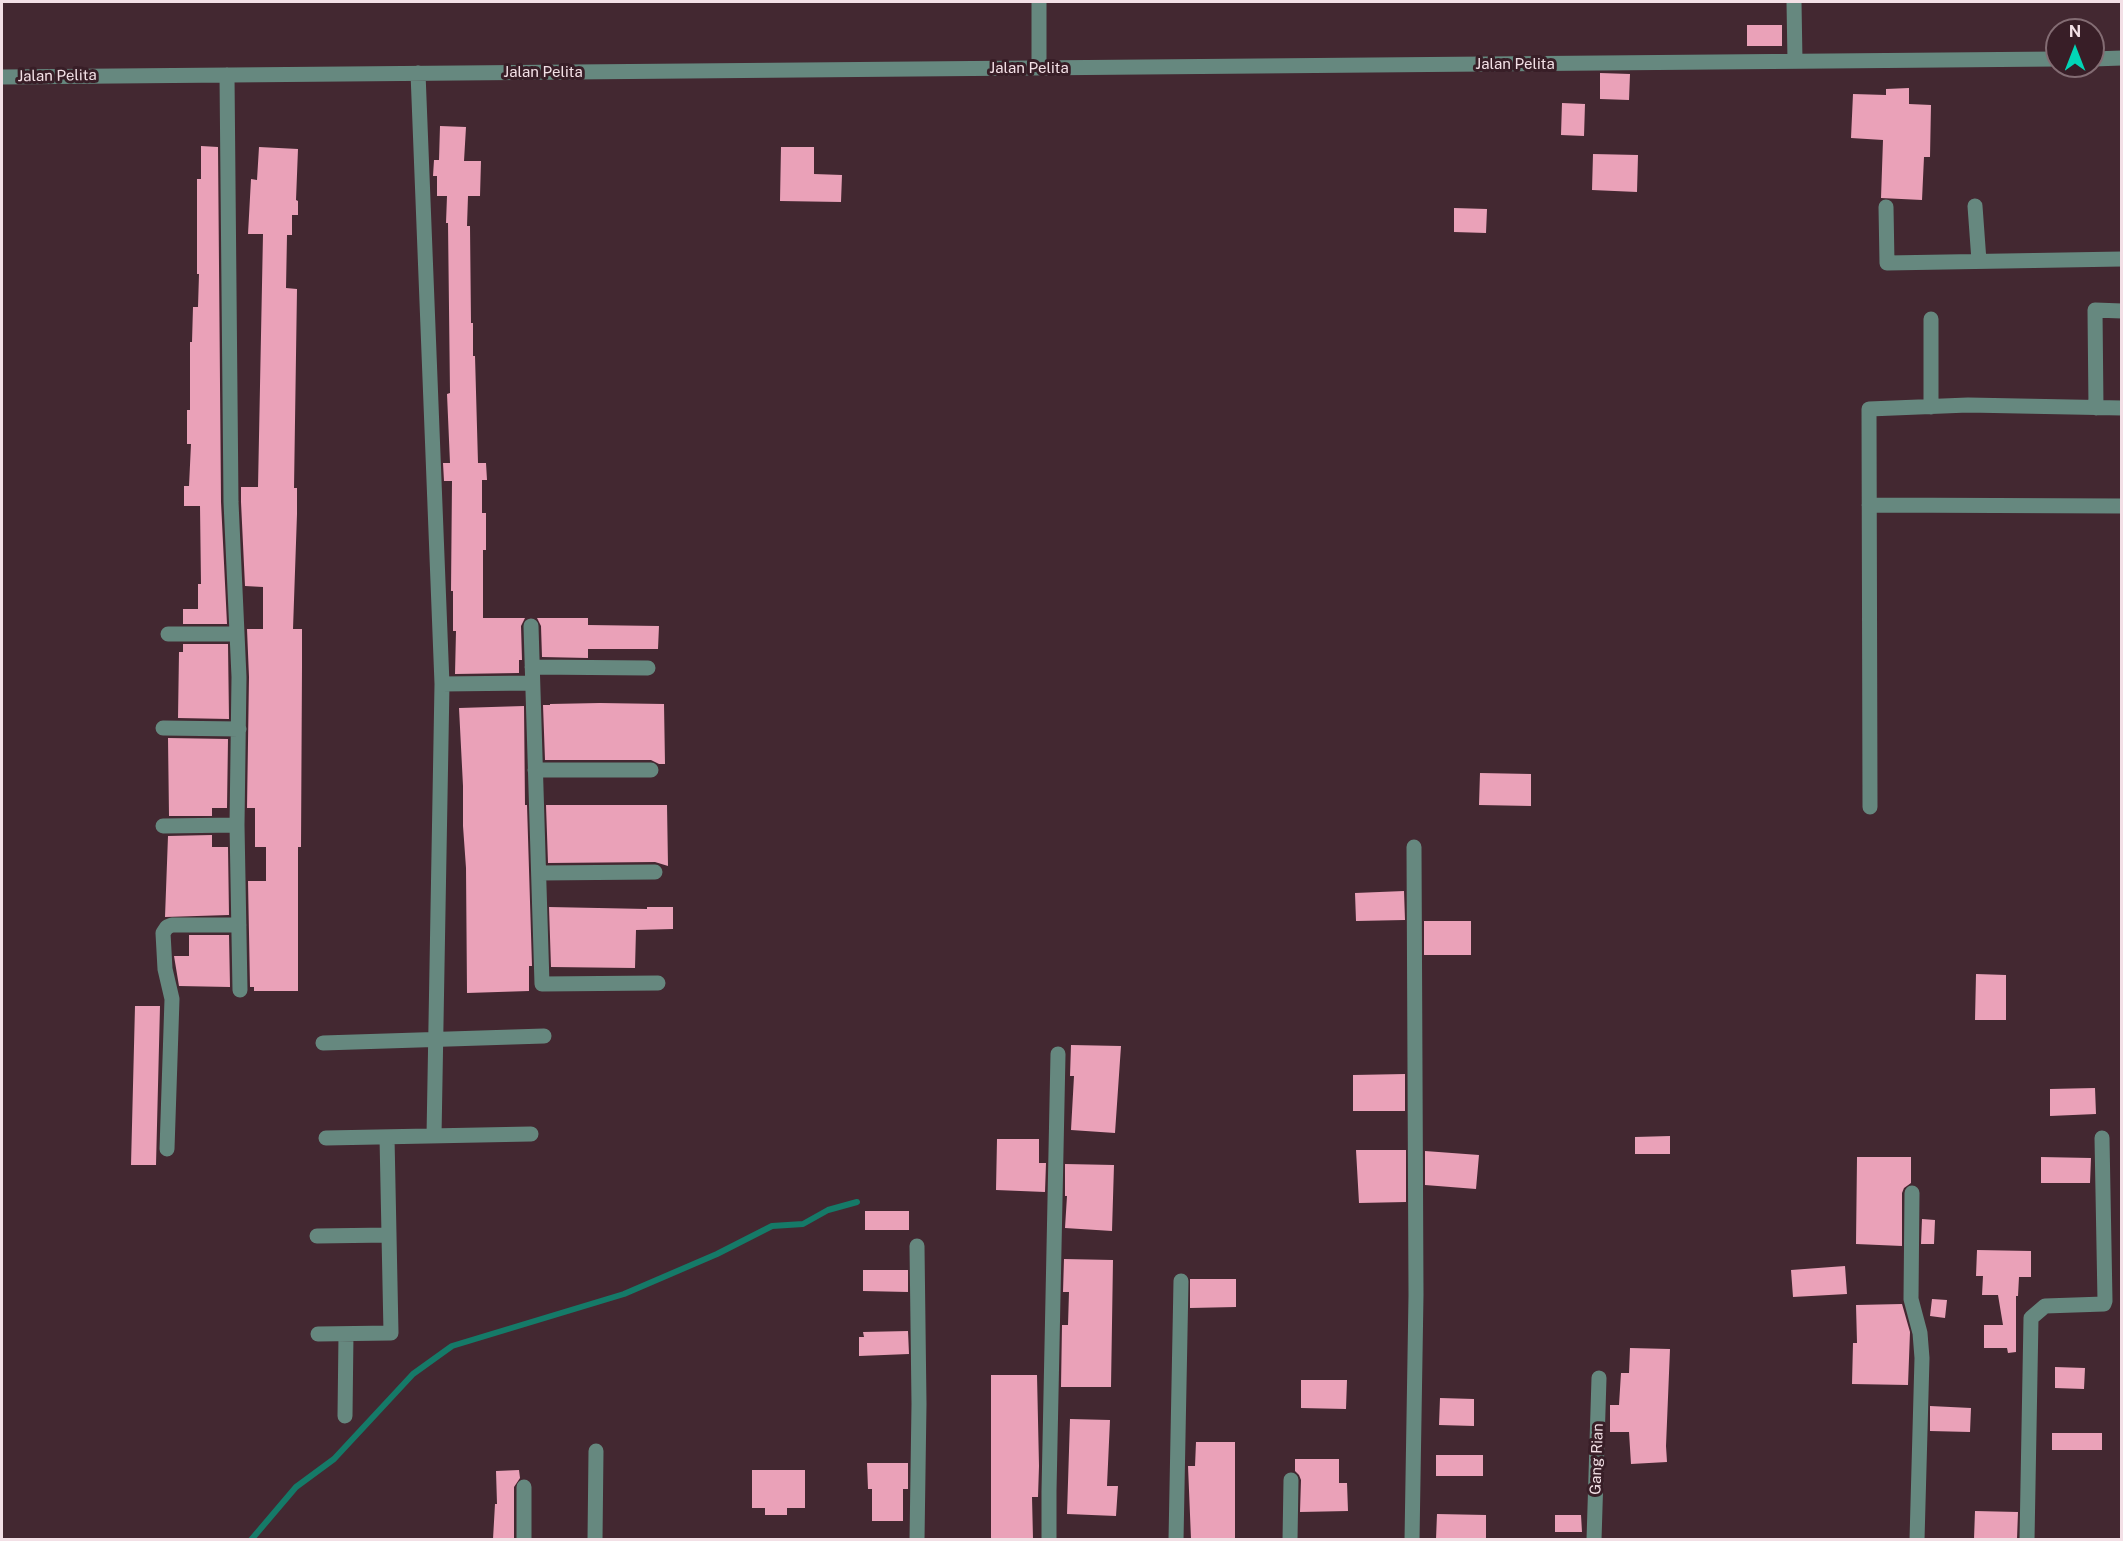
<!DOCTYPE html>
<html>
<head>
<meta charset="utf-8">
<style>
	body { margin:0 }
	#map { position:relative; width:2123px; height:1541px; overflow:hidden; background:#432831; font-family:"Public Sans",sans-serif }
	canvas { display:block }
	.frame { position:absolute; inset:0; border:3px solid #f3e0e6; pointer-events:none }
	.north { position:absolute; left:2045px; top:18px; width:60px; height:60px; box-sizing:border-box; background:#381e27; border:2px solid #836c73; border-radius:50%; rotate:0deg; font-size:16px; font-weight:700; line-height:24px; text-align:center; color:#f3e0e6 }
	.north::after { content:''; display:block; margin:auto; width:21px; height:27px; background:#02d5b6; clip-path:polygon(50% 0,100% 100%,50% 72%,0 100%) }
</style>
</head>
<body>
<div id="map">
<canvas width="2123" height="1541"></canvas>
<div class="frame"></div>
<div class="north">N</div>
</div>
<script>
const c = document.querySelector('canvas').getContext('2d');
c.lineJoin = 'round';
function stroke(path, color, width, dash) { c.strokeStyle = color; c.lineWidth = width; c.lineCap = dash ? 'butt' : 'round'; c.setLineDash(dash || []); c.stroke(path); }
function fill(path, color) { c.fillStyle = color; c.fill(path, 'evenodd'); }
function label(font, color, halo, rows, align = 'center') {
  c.font = font + ' "Public Sans",sans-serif'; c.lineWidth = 6; c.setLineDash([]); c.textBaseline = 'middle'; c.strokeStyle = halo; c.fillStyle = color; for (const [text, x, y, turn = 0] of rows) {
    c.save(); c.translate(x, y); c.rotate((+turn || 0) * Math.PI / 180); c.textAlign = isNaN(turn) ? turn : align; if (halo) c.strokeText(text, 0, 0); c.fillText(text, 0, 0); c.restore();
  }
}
const stream = new Path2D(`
	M251 1540 296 1487 334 1459 413 1374 452 1346 624 1294 717 1254 772 1226 803 1224 828 1210 857 1202`);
const building = new Path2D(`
	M1747 25H1782V46H1747Z
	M1600 73 1630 74 1629 100 1600 99Z
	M1909 88V104L1931 105 1930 157H1924L1922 200 1881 198 1883 140 1851 138 1853 94 1886 95V89Z
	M1562 103 1585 104 1584 136 1561 135Z
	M440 126 466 127 464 161H481L480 196H468L467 226H470L471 323H473V356H475L478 463H486L487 480H482V513H486V550H483V618H525L521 626 522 660H519V673L455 674 456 631H453V591H451L452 481H444L443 463H450L447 394 450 393 448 223H446L447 196H437V176H433L434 160H439Z
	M201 146 218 147 221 502 227 624H183V609H198V584H201L200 506H184V486H189L191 444H187V410H190V342H192L193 307H198L199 274H197V179H201Z
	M259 147 298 149 296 200 298 201V215H292V235H287L286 288 297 289 294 488H297V514L293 629H302V667L301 847H298V991H254V987H250L248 881H266V847H255V808H247L249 677 247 629H263V587L245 586 241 502V487H258L263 234H248L251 179 257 180Z
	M781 147H814V174L842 175 841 202 780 201Z
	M1593 154 1638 155 1637 192 1592 190Z
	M1454 208 1487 209 1486 233 1454 232Z
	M537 618H588V625L659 626 658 649H588V658L542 657 541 626Z
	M183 644H228L229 719 178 718 179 652H183Z
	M600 703 664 704 665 764H659L651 760H545L543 705H550V704Z
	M524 706 525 805H527L532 966H529V991L467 993 466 868 463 826V786L459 708Z
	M168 738 228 739 227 808H212V816H169Z
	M1480 773 1531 774V806L1479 805Z
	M546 805H667L668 866 655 862 548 863Z
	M212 835V847H228L229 915 165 917 168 836Z
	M1404 891 1405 920 1356 921 1355 893Z
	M549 907 647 909V907H673V929L636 930 635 968 551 967Z
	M1424 921H1471V955H1424Z
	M189 935H229L230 987 179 986 174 956H189Z
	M1976 974 2006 975V1020H1975Z
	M135 1006H160L156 1165H131Z
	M1071 1045 1121 1046 1115 1133 1071 1130 1074 1076H1070Z
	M1405 1074V1111H1353V1075Z
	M2095 1088 2096 1114 2050 1116V1089Z
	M1670 1136V1154H1635V1137Z
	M997 1139H1039V1163H1046L1045 1192 996 1190Z
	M1356 1150H1406V1202L1359 1203Z
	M1425 1151 1479 1155 1476 1189 1425 1185Z
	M1857 1157H1911V1183L1904 1188 1902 1193V1246L1856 1244Z
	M2041 1157 2091 1158 2090 1183H2041Z
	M1065 1164 1114 1165 1112 1231 1065 1228 1067 1196H1065Z
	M865 1211H909V1230H865Z
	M1922 1219 1935 1220 1934 1244H1921Z
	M1977 1250 2031 1251V1277H2019L2018 1296H2016V1352L2008 1353 2007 1348H1984V1325H2003L1998 1295H1982L1983 1276H1976Z
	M1064 1259 1113 1260 1111 1387H1061L1062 1325H1068L1069 1292H1063Z
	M1845 1266 1847 1294 1793 1297 1791 1270Z
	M863 1270H908V1292L863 1291Z
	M1190 1279H1236V1307L1190 1308Z
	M1932 1299 1947 1300 1945 1318 1930 1316Z
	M1902 1304 1910 1332 1908 1385 1852 1384 1853 1343H1857L1856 1305Z
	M908 1331 909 1354 859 1356V1337H864L863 1332Z
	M1630 1348 1670 1349 1666 1446 1667 1462 1631 1464 1629 1432H1610V1405H1619L1621 1373H1629Z
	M2055 1367 2085 1368 2084 1389 2055 1388Z
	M991 1375H1037L1039 1466 1038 1497H1032L1033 1539H991Z
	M1301 1380H1347L1346 1409 1301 1408Z
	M1440 1398 1474 1399V1426L1439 1425Z
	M1930 1406 1971 1408 1970 1432 1930 1431Z
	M1070 1419 1110 1420 1107 1486H1118L1116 1516 1067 1514Z
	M2052 1433H2102V1450H2052Z
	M1196 1442H1235V1539H1191L1188 1466H1195Z
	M1436 1455H1483V1476H1436Z
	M1295 1459H1339V1483H1347L1348 1511 1300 1512 1301 1480 1299 1475 1295 1471Z
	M867 1463H908V1489H903V1521H872V1489H868Z
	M519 1470 520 1478 514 1487V1539H493L495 1504H497L496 1471Z
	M752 1470H805V1508H787V1515H765V1508H752Z
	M1975 1511 2018 1512 2017 1539H1974Z
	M1437 1514 1486 1515V1539H1436Z
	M1555 1515H1581L1582 1532H1555Z`);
const minor = new Path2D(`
	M1039 2V68
	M1794 2 1795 61
	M2093 59 2122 58
	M418 73 442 684 434 1136
	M227 75 231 502 239 677 237 825 240 990
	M2 77 2057 59
	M1975 206 1979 261
	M1886 207 1887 263 2122 259
	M1931 407V319
	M2096 408 2095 310 2122 311
	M1869 505 2122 506
	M531 626 542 984 658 983
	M168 634H237
	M532 667 648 668
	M442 684 532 683
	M163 728 239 729
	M535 770H651
	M1870 807 1869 409 1968 405 2122 408
	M163 826 237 825
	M539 873 655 872
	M323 1043 544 1036
	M326 1138 531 1134
	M167 1149 172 999 165 969 163 933 167 927 172 925H239
	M1912 1193 1911 1299 1920 1333 1922 1358 1917 1540
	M317 1236 389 1235
	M917 1246 919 1404 917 1540
	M318 1334 391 1333 387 1137
	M345 1416 346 1334
	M524 1487V1540
	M595 1540 596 1451
	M1049 1540V1491L1058 1054
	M1176 1540 1181 1281
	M1290 1540 1291 1480
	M1412 1540 1416 1295 1414 847
	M1594 1540 1599 1378
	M2027 1540 2031 1318 2045 1306 2104 1304 2105 1301 2102 1138`);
const streetNames = [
	["Jalan Pelita",1515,64],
	["Jalan Pelita",1029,68],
	["Jalan Pelita",543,72],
	["Jalan Pelita",57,76,-1],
	["Gang Rian",1597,1459,-88]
];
stroke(stream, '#157a68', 6);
fill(building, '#eaa1b8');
stroke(minor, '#66887f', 15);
label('15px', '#f3e0e6', '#381e27', streetNames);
</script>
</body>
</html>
